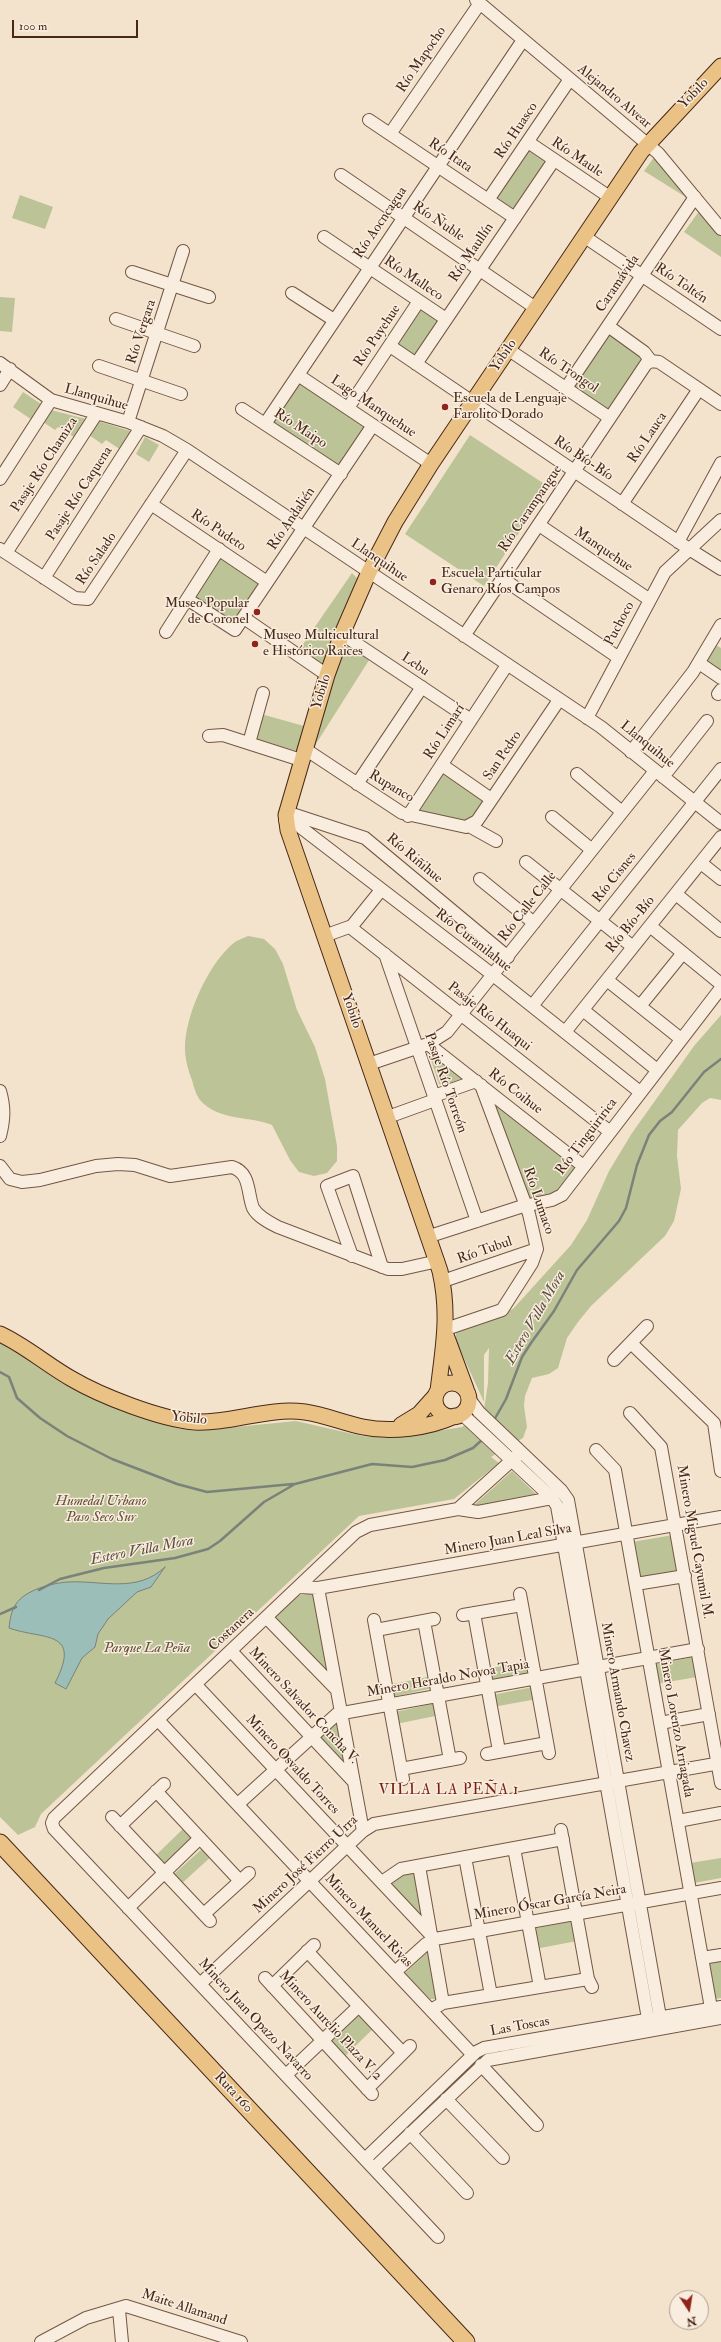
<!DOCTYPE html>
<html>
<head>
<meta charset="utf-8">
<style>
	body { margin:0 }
	#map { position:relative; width:721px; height:2342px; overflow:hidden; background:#f4e3cc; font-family:"IM FELL Double Pica",serif }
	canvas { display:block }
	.north { position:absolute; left:669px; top:2290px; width:40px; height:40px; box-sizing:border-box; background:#f8edde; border:1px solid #b29e8f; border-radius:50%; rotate:168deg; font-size:11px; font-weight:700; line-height:16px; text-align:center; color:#482818 }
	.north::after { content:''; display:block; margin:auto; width:14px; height:18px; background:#8f2418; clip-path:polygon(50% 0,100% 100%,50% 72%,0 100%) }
	.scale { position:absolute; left:12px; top:20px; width:126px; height:18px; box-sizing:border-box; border:2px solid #482818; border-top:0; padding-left:5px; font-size:12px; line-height:14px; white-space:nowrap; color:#482818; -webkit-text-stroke:3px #f8edde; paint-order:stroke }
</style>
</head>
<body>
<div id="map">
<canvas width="721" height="2342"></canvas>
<div class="north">N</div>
<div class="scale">100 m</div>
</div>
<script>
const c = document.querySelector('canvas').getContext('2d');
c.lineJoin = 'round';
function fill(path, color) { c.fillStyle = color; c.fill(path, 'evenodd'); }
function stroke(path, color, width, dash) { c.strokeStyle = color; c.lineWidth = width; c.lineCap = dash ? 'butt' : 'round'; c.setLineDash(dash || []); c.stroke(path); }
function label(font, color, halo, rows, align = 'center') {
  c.font = font + ' "IM FELL Double Pica",serif'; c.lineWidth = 3; c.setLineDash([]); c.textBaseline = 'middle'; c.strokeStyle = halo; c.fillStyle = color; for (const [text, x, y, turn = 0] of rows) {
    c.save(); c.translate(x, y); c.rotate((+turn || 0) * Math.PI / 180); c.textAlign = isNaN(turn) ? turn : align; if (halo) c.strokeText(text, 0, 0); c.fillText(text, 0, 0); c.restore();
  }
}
const green = new Path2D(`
	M528 150 546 162 512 210 494 198Z
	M655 156 689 199 644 171Z
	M20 195 53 207 45 229 12 218Z
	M700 210 721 236V257L684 232Z
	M0 297 15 298 12 332 0 331Z
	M423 307 439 318 440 323 418 355 412 357 398 346 396 342 418 308Z
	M608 330 646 356 609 412 570 387Z
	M302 384 366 428 341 466H335L273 424 271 420 296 385Z
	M23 392 41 404 32 420 13 407Z
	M51 410 86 419 74 437 58 427 55 430 43 422Z
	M98 421 133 432 121 450 106 440 102 444 89 435Z
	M470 435 549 487 484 586 405 534Z
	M145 437 159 445 149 462 136 454Z
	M223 557 259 581 261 588 236 624 196 601 194 594 218 558Z
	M352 573 358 579 323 668 299 650Z
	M346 640 371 657 314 747 311 743Z
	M712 643 721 648V676L703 661Z
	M261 714 304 726 297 751 254 738Z
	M441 772 484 799 470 823 416 811Z
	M248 936 264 939 275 949 283 964 297 1010 315 1047 325 1079 337 1146V1161L327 1173 314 1176 299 1172 290 1160 272 1125C250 1116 224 1121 204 1104 197 1099 194 1088 192 1080 188 1070 185 1059 185 1048 185 1015 209 962 235 942 238 940 244 938 248 936Z
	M721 1015V1100L710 1098 702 1103 678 1130 677 1156 681 1189 674 1221 665 1236 591 1306 578 1322 567 1338 558 1368 549 1374 532 1378 525 1396 524 1406 527 1427 523 1438 491 1457 499 1463 454 1499 359 1516 41 1814 35 1827 18 1835 0 1817V1343L142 1415 177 1428 195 1431 296 1421 362 1436 391 1438 462 1427 484 1409 488 1383 489 1348 484 1355V1402L456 1341V1333L461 1328 513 1309 571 1245 587 1220 609 1171 632 1133 694 1046Z
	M436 1052 466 1080 445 1087 439 1084 429 1054Z
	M492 1099 578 1165 557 1191 529 1201Z
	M512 1471 537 1495 480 1509 473 1506Z
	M673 1535 679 1571 638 1578 632 1542Z
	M315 1593 331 1677 273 1618 294 1596Z
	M694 1657 697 1677 656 1684 652 1665Z
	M529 1660 530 1673 489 1681 486 1669Z
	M432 1676 433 1688 392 1697 388 1685Z
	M533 1687 537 1699 493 1707 492 1695Z
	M436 1703 440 1715 396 1724 395 1712Z
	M337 1722H339L348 1767 319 1739Z
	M186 1826 193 1836 163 1865 154 1857Z
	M204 1847 213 1855 180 1885 173 1875Z
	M721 1858V1878L694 1883 690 1863Z
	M416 1871 426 1925 389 1887 399 1875Z
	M573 1921 577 1941 535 1949 532 1929Z
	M430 1950 438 1999H430L405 1973Z
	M721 1960V1998L713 1999 706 1962Z
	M360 2014 374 2028 344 2057 330 2043Z`);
const water = new Path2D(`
	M165 1567 151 1587 137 1592 108 1619 98 1634 95 1647 82 1658 66 1689 55 1683C83 1629 42 1640 9 1628 10 1620 11 1611 16 1604 25 1590 52 1583 68 1582 101 1580 137 1594 165 1567Z`);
const stream = new Path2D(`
	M0 1372 9 1377 17 1398 40 1418 67 1436 112 1459 177 1484 207 1492 293 1484
	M493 1422 506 1399 522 1357 531 1343 554 1311 577 1270 619 1221 626 1208 637 1165 649 1135 660 1121 672 1112 704 1072 721 1059
	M39 1590 60 1579 104 1568 175 1558 208 1549 220 1541 264 1502 295 1484 372 1464 412 1467 445 1460 473 1448 484 1438
	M0 1614 16 1607`);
const minor = new Path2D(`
	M476 0 658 153 721 229
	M369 120 515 218
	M390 134 480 3
	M528 142 611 198
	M341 175 537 309
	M488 200 570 79
	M324 237 446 319
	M585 237 721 329
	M132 272 209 297
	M292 293 334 320
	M116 319 194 346
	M608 326 644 352 651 361
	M390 346 689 549 721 569
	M509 350 610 418
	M651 361 659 362 721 404
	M0 363 51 400 128 422 163 436 187 450 601 727 721 823
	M416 364 554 160
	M99 366 181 394
	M298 375 431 464
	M0 385 10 369
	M566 388 695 197
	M348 408 419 301
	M242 409 341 474
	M128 422 183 251
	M265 424 523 40
	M0 479 51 400
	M151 504 267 582
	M622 504 699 389
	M539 525 650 600
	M678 542 721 463
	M0 549 75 598 88 599 187 450
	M6 553 97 413
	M44 578 141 427
	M503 579 619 658
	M187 599 235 630 373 425
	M244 618 327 675
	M166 632 219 549
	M342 634 471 720
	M464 636 646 364 651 361
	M699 663 721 678
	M718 694 721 690
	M587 718 665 572 721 520
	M209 736 223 735 301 760
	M249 743 263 693
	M305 749 402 813 466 827 477 821 559 700
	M631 752 693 672 721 625
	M442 765 491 799
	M577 774 622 812
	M663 777 707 721
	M357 784 422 687
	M286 812 365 838 508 957
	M408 816 507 665
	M552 817 592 850
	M285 820 299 826 493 975 640 1092
	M469 826 496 841
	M526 862 633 947
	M701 863 721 879
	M480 879 534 923
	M676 894 721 931
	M650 926 721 984
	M350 927 609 1131
	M324 936 352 926 381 890
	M385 954 477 1221
	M607 980 681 1039
	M532 1006 721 769
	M640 1006 683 953
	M583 1010 657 1070
	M565 1032 721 837
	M428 1044 582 1165
	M369 1064 428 1044 447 1032 655 771
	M0 1091C5 1108 4 1120 0 1136
	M434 1096 476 1081
	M388 1117 435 1100
	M0 1166 10 1179 22 1182 40 1180 96 1166 118 1164 135 1165 170 1176 232 1167C251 1173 247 1193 253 1208 258 1217 270 1223 278 1227L388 1269H402L438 1261
	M430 1236 520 1207 552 1200 562 1195 721 988
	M352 1256 327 1186 353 1176 382 1267
	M443 1281 537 1249
	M446 1329 502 1310 532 1263 537 1249 529 1214 481 1085
	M631 1343 714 1423 721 1471
	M614 1360 647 1326
	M470 1400 479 1412 561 1490 568 1500 662 2028
	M630 1413 661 1447 721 1783
	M462 1414 552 1498 557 1506 650 2030
	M596 1450 615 1470 711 2008
	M458 1509 478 1512 552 1498
	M636 1584 685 1576
	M299 1587 318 1588 721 1517
	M318 1588 363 1831
	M520 1594 549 1753
	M474 1613 499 1751
	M463 1615 522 1605
	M267 1618 336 1689
	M374 1620 403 1779
	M424 1621 450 1760
	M376 1630 434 1619
	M231 1651 353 1781
	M196 1685 431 1935
	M158 1720 473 2055
	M660 1723 709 1714
	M487 1754 547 1743
	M401 1769 460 1758
	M156 1791 240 1881
	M238 1804 337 1714 698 1649
	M112 1817 210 1921
	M678 1821 721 1813
	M120 1826 164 1784
	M561 1830 588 1979 592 1987
	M514 1848 540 1987
	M465 1857 491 1995
	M419 1866 443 2003
	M382 1882 401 1869 563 1839
	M128 1908 200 1838
	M204 1914 249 1873
	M307 1951 403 2053
	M702 1958 721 1955
	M395 1972 426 1944 435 1939 721 1888
	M265 1978 372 2094
	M200 1984 363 1831 374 1824 721 1763
	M272 1986 314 1945
	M431 2010 443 2003 588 1979
	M481 2065 537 2125
	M286 2075 359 2006
	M367 2089 410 2046
	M446 2099 503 2158
	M410 2133 467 2193
	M365 2159 476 2052 484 2048 721 2007
	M374 2168 488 2060 721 2018
	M438 2237 54 1829 52 1823 54 1818 356 1532 370 1525 458 1509 521 1452
	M119 2310 122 2342
	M41 2342 86 2318 126 2306 241 2342`);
const major = new Path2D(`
	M0 1334C26 1346 47 1365 72 1379 101 1396 160 1419 194 1422 231 1424 267 1407 305 1412 325 1415 344 1423 363 1427 391 1433 429 1428 455 1416
	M446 1335 466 1389
	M435 1400a17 17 0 1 1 34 0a17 17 0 1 1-34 0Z
	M438 1391C443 1348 450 1315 440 1271L288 830 286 815 327 675 342 634 369 572 395 522 431 464 641 152 721 66
	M401 1425 419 1414 436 1395`);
const highway = new Path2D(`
	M0 1843 466 2342`);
const markers = [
	[445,407,4,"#8f2418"],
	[433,582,4,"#8f2418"],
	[257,612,4,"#8f2418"],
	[255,644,4,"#8f2418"]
];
const streetNames = [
	["Río Mapocho",422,60,-56],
	["Yobilo",694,94,-46],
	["Alejandro Alvear",614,97,40],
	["Río Huasco",517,131,-56],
	["Río Itata",450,156,34],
	["Río Maule",577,158,34],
	["Río Ñuble",438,222,34],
	["Río Aocncagua",381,223,-56],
	["Río Maullín",472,253,-56],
	["Río Malleco",413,279,34],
	["Caramávida",618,284,-56],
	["Río Toltén",681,284,34],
	["Río Vergara",142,332,-72],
	["Río Puyehue",378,336,-56],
	["Yobilo",504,356,-56],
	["Río Trongol",568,371,34],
	["Llanquihue",96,398,16],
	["Lago Manquehue",373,407,34],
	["Río Maipo",300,429,33],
	["Río Lauca",648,438,-56],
	["Río Bío-Bío",583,459,34],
	["Pasaje Río Chamiza",45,465,-57],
	["Pasaje Río Caquena",80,494,-57],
	["Río Carampangue",531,509,-56],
	["Río Andalién",292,519,-56],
	["Río Pudeto",218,531,34],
	["Manquehue",603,550,34],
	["Río Salado",97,559,-56],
	["Llanquihue",379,561,34],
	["Puchoco",620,624,-62],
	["Lebu",415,665,34],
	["Yobilo",322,692,-73],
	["Río Limarí",445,732,-57],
	["Llanquihue",647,745,39],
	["San Pedro",503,756,-56],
	["Rupanco",391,787,31],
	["Río Riñihue",414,859,40],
	["Río Cisnes",615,878,-51],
	["Río Calle Calle",528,907,-52],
	["Río Bío-Bío",631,925,-51],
	["Río Curanilahue",473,941,38],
	["Yobilo",351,1011,71],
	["Pasaje Río Huaqui",489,1017,38],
	["Pasaje Río Torreón",445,1083,71],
	["Río Coihue",515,1092,38],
	["Río Tinguiririca",587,1137,-53],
	["Río Lumaco",538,1201,71],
	["Río Tubul",485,1251,-19],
	["Yobilo",189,1419,6],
	["Minero Juan Leal Silva",508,1540,-10],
	["Minero Miguel Cayumil M.",694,1542,80],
	["Costanera",232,1630,-43],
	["Minero Heraldo Novoa Tapia",448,1679,-10],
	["Minero Armando Chavez",617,1692,80],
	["Minero Salvador Concha V.",303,1706,47],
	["Minero Lorenzo Arriagada",675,1723,80],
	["Minero Osvaldo Torres",292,1765,47],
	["Minero José Fierro Urra",306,1865,-43],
	["Minero Óscar García Neira",550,1903,-10],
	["Minero Manuel Rivas",368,1921,47],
	["Minero Juan Opazo Navarro",255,2020,47],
	["Minero Aurelio Plaza V. 2",330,2026,47],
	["Las Toscas",520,2027,-10],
	["Ruta 160",233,2093,47],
	["Maite Allamand",184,2308,18]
];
const poiNames = [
	["Escuela de Lenguaje",453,399],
	["Farolito Dorado",453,415],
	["Escuela Particular",441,574],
	["Genaro Ríos Campos",441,590],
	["Museo Popular",249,604,"right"],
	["de Coronel",249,620,"right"],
	["Museo Multicultural",263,636],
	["e Histórico Raices",263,652]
];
const parkNames = [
	["Humedal Urbano",101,1502],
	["Paso Seco Sur",101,1518],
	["Parque La Peña",147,1649]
];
const waterNames = [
	["Estero Villa Mora",536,1318,-60],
	["Estero Villa Mora",142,1551,-11]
];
const neighbourhoodNames = [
	["VILLA LA PEÑA 1",449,1791]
];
fill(green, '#bcc397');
fill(water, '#9cbeb9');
stroke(water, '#7a8279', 1);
stroke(stream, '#7a8279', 2.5);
stroke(minor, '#735745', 14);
stroke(major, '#482818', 17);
stroke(highway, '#482818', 19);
stroke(minor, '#f8edde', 12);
stroke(major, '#eac286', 15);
stroke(highway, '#eac286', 17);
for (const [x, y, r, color] of markers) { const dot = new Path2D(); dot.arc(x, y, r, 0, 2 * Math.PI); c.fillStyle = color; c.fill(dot); stroke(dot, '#f8edde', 1.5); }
label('14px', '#482818', '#f8edde', streetNames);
label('14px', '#482818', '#f8edde', poiNames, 'left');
label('italic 14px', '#654f38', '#f8edde', parkNames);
label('italic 15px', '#5d4e40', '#f8edde', waterNames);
c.letterSpacing = '1px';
label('15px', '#7a1f14', '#f8edde', neighbourhoodNames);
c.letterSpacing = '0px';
</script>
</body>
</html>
